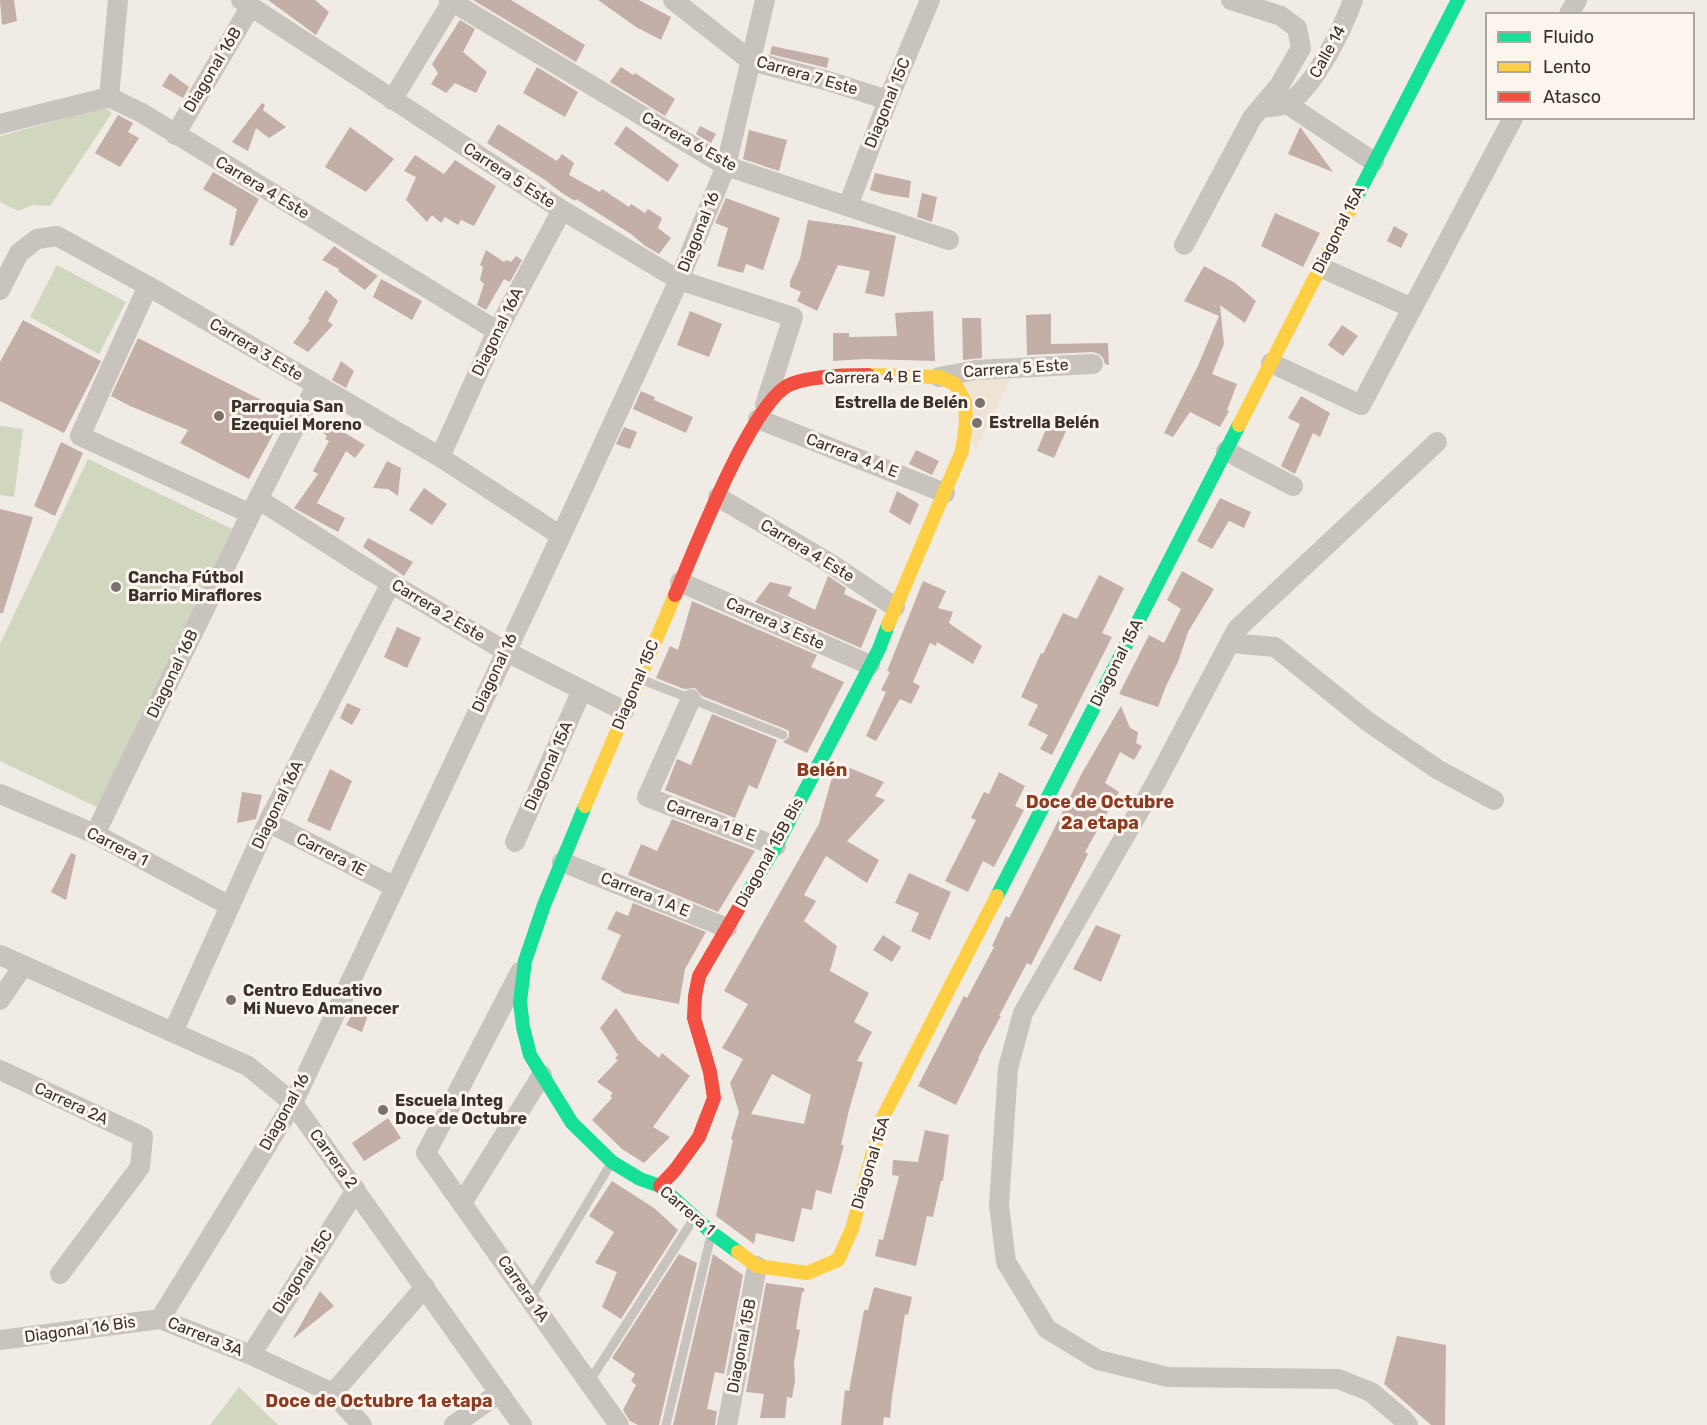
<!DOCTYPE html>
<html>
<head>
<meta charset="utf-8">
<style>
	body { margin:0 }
	#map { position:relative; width:1707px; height:1425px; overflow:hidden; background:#f0ebe5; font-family:Rubik,sans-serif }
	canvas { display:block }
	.legend { position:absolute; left:1485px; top:12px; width:210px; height:108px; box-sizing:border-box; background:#fbf5ee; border:2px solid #aea6a0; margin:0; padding:8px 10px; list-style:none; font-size:18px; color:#3b302b }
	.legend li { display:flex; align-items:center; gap:12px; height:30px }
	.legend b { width:30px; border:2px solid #aea6a0 }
</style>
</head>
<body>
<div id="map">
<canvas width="1707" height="1425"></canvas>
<ul class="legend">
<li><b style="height:8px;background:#16e098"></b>Fluido</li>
<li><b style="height:8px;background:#ffcf43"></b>Lento</li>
<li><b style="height:8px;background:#f24e42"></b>Atasco</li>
</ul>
</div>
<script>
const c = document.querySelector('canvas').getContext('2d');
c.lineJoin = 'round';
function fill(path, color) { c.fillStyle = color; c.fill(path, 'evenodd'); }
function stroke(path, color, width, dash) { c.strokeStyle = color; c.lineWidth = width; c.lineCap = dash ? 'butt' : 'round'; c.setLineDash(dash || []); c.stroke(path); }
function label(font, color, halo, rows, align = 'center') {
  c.font = font + ' Rubik,sans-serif'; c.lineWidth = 6; c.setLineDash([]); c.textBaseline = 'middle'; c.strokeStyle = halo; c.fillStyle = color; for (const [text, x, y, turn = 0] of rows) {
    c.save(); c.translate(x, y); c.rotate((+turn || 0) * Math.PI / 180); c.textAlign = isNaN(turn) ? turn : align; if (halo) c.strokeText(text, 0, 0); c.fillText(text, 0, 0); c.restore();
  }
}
const green = new Path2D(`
	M106 107 112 113 50 206 33 205 18 211 0 202V136Z
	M57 265 126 302 99 354 30 317Z
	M0 426 23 429 14 497 0 495Z
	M88 459 232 529 99 808 0 761V644Z
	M239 1387 278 1425H210Z`);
const plaza = new Path2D(`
	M977 372 1011 378 975 450 953 378Z`);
const building = new Path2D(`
	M0 0H14L17 21 2 25Z
	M268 0H315L329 12 316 35Z
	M473 0H511L585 45 576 62Z
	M598 0H639L671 17 661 40 636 27Z
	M460 20 475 29 463 52 487 72 476 93 455 83 446 93 431 84 438 73 432 64Z
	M772 46 829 58 827 68 770 54Z
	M537 67 578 92 565 117 523 93Z
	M621 67 633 75 635 73 675 99 665 116 610 82Z
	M170 73 189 87 183 98 162 86Z
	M262 103 265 105 263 110 286 127 269 138 256 128 248 151 232 142Z
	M118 115 133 123 128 132 139 138 120 167 95 153Z
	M498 124 557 161 562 154 574 163 569 175 600 192 602 189 629 207 631 204 645 213 648 209 662 218 658 228 671 238 659 254 644 245 631 234 576 199 575 201 562 193 545 180 487 143Z
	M626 126 679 165 668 182 614 144Z
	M700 126 716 134 711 143 696 134Z
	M350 127 394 159 366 192 325 167Z
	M1300 127 1301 128 1333 172 1288 154Z
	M749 130 787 140 779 171 743 159Z
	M415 155 444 174 455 160 496 186 474 226 461 220 458 225 445 217 441 223 432 215 427 222 406 200 416 177 404 171Z
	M213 172 259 199 233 246 229 245 237 209 203 189Z
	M875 173 911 181 909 198 883 194 870 190Z
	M922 193 937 197 932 222 917 217Z
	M726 198 780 218 763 270 746 264 743 273 717 266 728 228 715 223Z
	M1275 213 1320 233 1303 267 1261 246Z
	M808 220 851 226 896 236 884 297 865 293 870 271 838 265 817 311 797 301 801 292 790 287V281L800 259Z
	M1394 226 1408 234 1401 248 1387 241Z
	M334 246 378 276 365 290 338 271 339 269 322 260Z
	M486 250 504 262 506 260 511 262 516 256 522 260 510 282 504 279 486 310 477 305 484 284 480 280 483 267 480 265Z
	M1204 266 1235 283 1256 301 1245 323 1220 305 1224 344 1212 374 1237 384 1227 410 1229 411 1220 427 1190 412 1173 437 1164 433 1197 368 1219 316 1184 301Z
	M381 279 422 301 412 320 373 297Z
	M326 290 338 301 328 321 333 325 308 352 293 343 310 320 308 319Z
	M690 311 722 324 709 357 677 345Z
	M933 311 935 361 865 359 833 361V333H849V337L897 336 895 313Z
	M1051 314V344L1108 343 1109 365 1105 364 1103 358 1099 354 1093 352 1027 355 1026 315Z
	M962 318H981L982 358 963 360Z
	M23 320 101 361 64 433 0 401V362Z
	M1342 325 1358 336 1343 356 1328 345Z
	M138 338 285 412 249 479 180 443 188 430 130 406 111 396Z
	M341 361 354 371 346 388 332 380Z
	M641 391 655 397 654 400 693 417 686 433 633 409Z
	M1301 396 1330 413 1320 437 1313 433 1295 474 1281 466 1300 424 1288 418Z
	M323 420 365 445 355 458 346 451 317 503 345 518 338 532 294 508 318 474 313 471 329 441 325 439 327 436 317 428Z
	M624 427 637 432 630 449 616 444Z
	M1046 429 1066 431 1054 458 1037 451Z
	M61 442 83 453 55 516 34 506Z
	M916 450 939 461 932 475 909 464Z
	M387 461 401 468 398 496 388 489 373 488Z
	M424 488 447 504 432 525 409 510Z
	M897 491 919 504 910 525 889 512Z
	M1220 498 1251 512 1244 528 1229 521 1212 549 1197 541Z
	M0 509 33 517 3 613H0Z
	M368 538 413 562 404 576 363 547Z
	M1182 571 1214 589 1188 632 1178 662 1166 686 1158 707 1119 694 1149 635 1164 643 1181 609 1167 600Z
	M1099 575 1124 588 1102 633 1112 637 1052 755 1040 749 1048 735 1028 725 1038 705 1021 697 1041 653 1043 654 1063 613 1077 619Z
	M828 576 846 588 844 594 877 610 861 648 755 602 770 582 792 587 788 596 815 610Z
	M923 581 946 591 938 608 953 612 949 623 982 646 973 664 937 642 936 646 930 643 913 682 920 686 911 704 900 699 876 741 866 736 886 692 881 690 890 672 887 671Z
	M692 601 817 655 811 667 844 682 807 753 783 742 789 737V731L785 729 702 696 695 688 684 689 656 678 670 646 678 650Z
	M397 627 421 638 407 668 384 657Z
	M347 703 361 709 352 725 340 718Z
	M1121 706 1130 728 1138 732 1136 743 1142 746 1134 760 1120 752 1105 783 1119 792 1085 852 1088 854 1031 965 1027 963 999 1016H1001L978 1058 979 1059 956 1105 918 1086 964 996 967 998 994 947 992 946 1006 916 1009 918 1020 897 1082 773Z
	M712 714 777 740 757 789 749 785 735 818 665 790 677 759 691 765Z
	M840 764 884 782 875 796 885 800 847 841 879 860 867 883 826 856 804 895 816 901 804 921 837 946 830 971 869 993 854 1022 872 1032 857 1061 863 1062 849 1110 841 1145H844L831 1194 816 1190 812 1210 802 1208 794 1242 756 1233 754 1244 716 1216 733 1140 731 1139 739 1112 730 1083 743 1059 722 1048 748 1004 724 991 819 824 831 781ZM772 1074 811 1095 804 1124 751 1114Z
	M330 769 352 781 330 831 307 821Z
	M999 772 1025 786 1015 806 1024 810 994 867 983 861 968 892 945 881 976 820 971 818 984 792 989 794Z
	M242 792 262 795 256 819 237 823Z
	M672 819 755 851 718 912 628 875 641 844 657 851Z
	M71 853 76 855 66 900 51 892Z
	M909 873 951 892 930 940 911 931 919 913 895 903Z
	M633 903 706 932 685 969 679 1004 624 993 601 979 621 935 607 929 616 911 628 916Z
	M1096 925 1121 935 1101 982 1073 969Z
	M883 935 901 947 892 962 873 950Z
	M616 1008 638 1040 659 1058 662 1053 690 1076 653 1127 670 1137 644 1163 622 1149 592 1120 612 1098 610 1096 613 1093 597 1082 618 1060 615 1058 618 1055 600 1028Z
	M355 1009 368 1015 362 1032 346 1025Z
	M388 1118 401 1138 364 1161 352 1143Z
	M925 1130 949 1135 943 1181H941L933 1217 927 1216 916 1266 875 1256 879 1239 883 1240 899 1176 892 1175 893 1160 918 1162Z
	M612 1181 654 1208 678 1230 621 1319 602 1307 617 1272 595 1263 614 1232 589 1216Z
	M679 1254 697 1263 659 1425H638L630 1421 623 1410 636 1385 631 1381 635 1374 612 1358Z
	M713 1254 743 1275 724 1374 715 1372 707 1409 717 1411 715 1425H673Z
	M766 1283 804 1288V1292H802L796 1329 800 1330 794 1363 795 1381 792 1398 787 1397 785 1418H760L764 1394 746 1392Z
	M874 1287 912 1297 908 1315 905 1314 892 1397 890 1418 884 1417 883 1425H841L845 1390 849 1391 864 1310H868Z
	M320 1291 334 1306 294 1338H293Z
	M1397 1336 1446 1345 1445 1425H1431L1384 1384Z`);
const lane = new Path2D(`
	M640 679 783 735
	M530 1299 610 1165
	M589 1382 693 1220
	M666 1425 711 1235`);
const street = new Path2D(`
	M241 0 562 210 679 280 793 317 765 405
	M449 0 726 166 949 240
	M673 0 751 61 828 81 888 100
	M1569 14 1577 0
	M109 97 142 113 497 331
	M109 97 118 0
	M392 100 453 0
	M1287 104 1374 162
	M1261 108C1269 107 1281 107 1288 103 1315 86 1342 30 1353 0
	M0 124 109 97
	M175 135 251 6
	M848 206 888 100 930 0
	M1184 245 1252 118 1279 86 1301 48 1297 28 1281 16 1231 0
	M1320 267 1412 308
	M148 286 80 436 251 514
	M0 290 19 253 37 239 57 236 148 286 440 457 561 536
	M1271 363 1361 405 1513 118
	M939 377 976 370 1093 364
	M758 419 945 493
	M1226 451 1293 486
	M440 457 497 331 562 210
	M718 497 833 565 895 607
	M258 499 369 570 505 651 624 711
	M680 582 870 665
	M1231 643 1275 647 1367 721 1437 769 1494 800
	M691 699 647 797 776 846
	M0 794 95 834 230 906
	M268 822 395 887
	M95 834 258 499 316 386
	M515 842 582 690
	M562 862 727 928
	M0 955 248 1066 293 1103 522 1425
	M520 972 426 1153 619 1425
	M0 1000 23 966
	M173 1032 268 822 391 583
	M0 1070 143 1137 140 1167 60 1274
	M462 1203 542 1075
	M160 1319 293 1103 561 536 679 280 726 166 765 0
	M0 1340 160 1319 251 1355 333 1393 362 1425
	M251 1355 356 1190
	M333 1393 425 1287
	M454 1425 499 1393
	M727 1425 757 1266
	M1408 1425 1404 1420 1371 1392 1338 1379 1168 1377 1098 1360 1047 1329 1006 1262 999 1205 1008 1068 1023 1013 1156 782 1237 629 1437 442`);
const fast = new Path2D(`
	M1355 200 1458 0
	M585 806 544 905 525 961 520 1002 523 1027 530 1055 572 1123 612 1162 640 1179 660 1186 712 1233 738 1252
	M997 896 1239 425
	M744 899 776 846 879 649 888 625`);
const slow = new Path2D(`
	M868 375 939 377 955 384 965 402 966 423 962 451 888 625
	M1239 425 1355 200
	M585 806 675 595
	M738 1252 757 1266 807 1273 838 1260 852 1229 882 1119 997 896`);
const jam = new Path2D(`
	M675 595C694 552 752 399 791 384 812 376 846 375 868 375
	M660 1186 675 1170 699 1137 714 1098 710 1072 694 1018 695 996 699 976 744 899`);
const markers = [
	[980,403,6,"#7a716c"],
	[219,416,6,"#7a716c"],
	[977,423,6,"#7a716c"],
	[116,587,6,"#7a716c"],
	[231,1000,6,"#7a716c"],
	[383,1110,6,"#7a716c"]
];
const streetNames = [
	["Calle 14",1328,52,-61],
	["Diagonal 16B",213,70,-59],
	["Carrera 7 Este",807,76,16],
	["Diagonal 15C",888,103,-68],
	["Carrera 6 Este",689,142,29],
	["Carrera 5 Este",509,176,33],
	["Carrera 4 Este",262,188,31],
	["Diagonal 15A",1339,230,-63],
	["Diagonal 16",699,232,-68],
	["Diagonal 16A",498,332,-64],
	["Carrera 3 Este",256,350,31],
	["Carrera 5 Este",1016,369,-4],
	["Carrera 4 B E",873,378,-1],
	["Carrera 4 A E",852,456,21],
	["Carrera 4 Este",807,551,31],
	["Carrera 2 Este",438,611,31],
	["Carrera 3 Este",775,624,24],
	["Diagonal 15A",1117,663,-63],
	["Diagonal 16",495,673,-65],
	["Diagonal 16B",173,674,-64],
	["Diagonal 15C",636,685,-67],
	["Diagonal 15A",549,766,-66],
	["Diagonal 16A",278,805,-64],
	["Carrera 1 B E",711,821,20],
	["Carrera 1",117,847,27],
	["Diagonal 15B Bis",770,853,-61],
	["Carrera 1E",331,855,27],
	["Carrera 1 A E",645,895,22],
	["Carrera 2A",71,1104,25],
	["Diagonal 16",285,1112,-61],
	["Carrera 2",333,1159,54],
	["Diagonal 15A",871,1163,-73],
	["Carrera 1",687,1211,40],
	["Diagonal 15C",303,1272,-57],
	["Carrera 1A",523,1289,55],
	["Diagonal 16 Bis",80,1330,-8],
	["Carrera 3A",205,1337,22],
	["Diagonal 15B",742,1346,-79]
];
const poiNames = [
	["Estrella de Belén",968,403,"right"],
	["Parroquia San",231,407],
	["Ezequiel Moreno",231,425],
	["Estrella Belén",989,423],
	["Cancha Fútbol",128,578],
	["Barrio Miraflores",128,596],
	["Centro Educativo",243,991],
	["Mi Nuevo Amanecer",243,1009],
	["Escuela Integ",395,1101],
	["Doce de Octubre",395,1119]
];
const neighbourhoodNames = [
	["Belén",822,771],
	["Doce de Octubre",1100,803],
	["2a etapa",1100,824],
	["Doce de Octubre 1a etapa",379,1402]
];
fill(green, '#d1d6bf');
fill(plaza, '#eee3d5');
fill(building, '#c3afa7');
stroke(lane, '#c9c3be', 9);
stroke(street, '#c9c3be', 20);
stroke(fast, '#16e098', 14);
stroke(slow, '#ffcf43', 14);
stroke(jam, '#f24e42', 14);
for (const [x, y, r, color] of markers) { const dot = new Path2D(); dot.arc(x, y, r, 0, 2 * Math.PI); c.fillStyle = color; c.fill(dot); stroke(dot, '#fbf5ee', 2); }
label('16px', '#3b302b', '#fbf5ee', streetNames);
label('bold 16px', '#3b302b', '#fbf5ee', poiNames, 'left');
label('bold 18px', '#8c3b22', '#fbf5ee', neighbourhoodNames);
</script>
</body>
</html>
